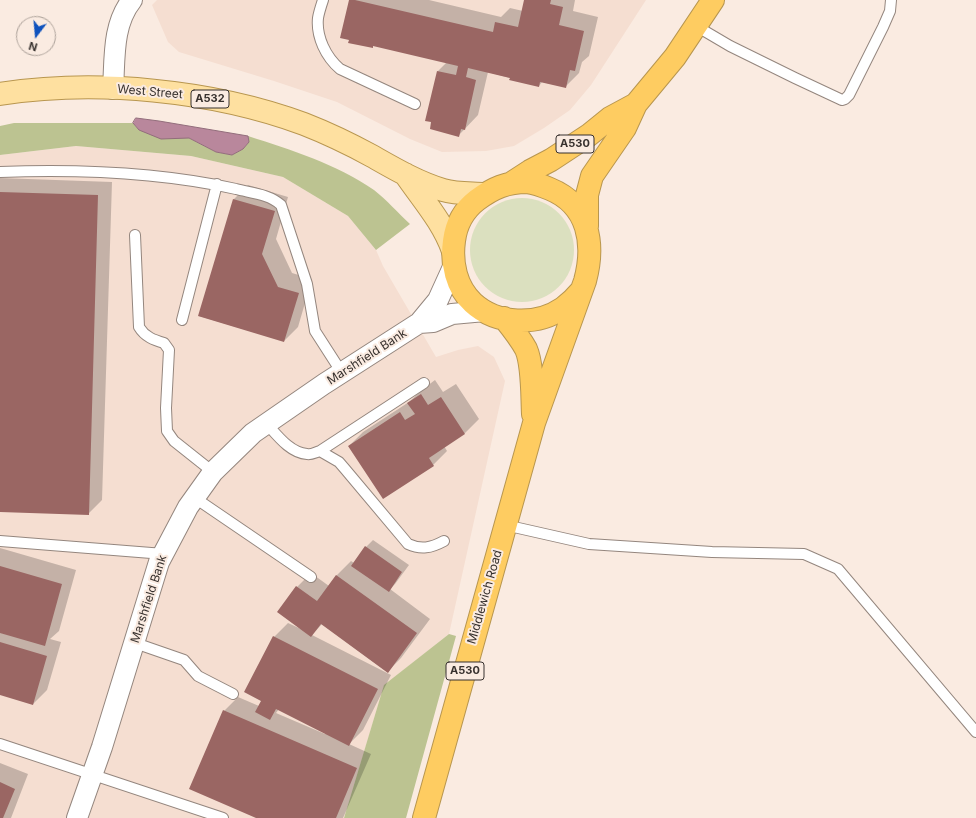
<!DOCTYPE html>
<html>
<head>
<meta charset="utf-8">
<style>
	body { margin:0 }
	#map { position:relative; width:976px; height:818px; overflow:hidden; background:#faebe1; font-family:Inter,sans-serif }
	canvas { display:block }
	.north { position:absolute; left:16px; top:16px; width:40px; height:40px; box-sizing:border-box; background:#faebe1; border:1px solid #aca199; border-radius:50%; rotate:196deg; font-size:11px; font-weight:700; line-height:16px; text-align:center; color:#37312e }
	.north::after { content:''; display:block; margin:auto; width:14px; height:18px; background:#0f52bd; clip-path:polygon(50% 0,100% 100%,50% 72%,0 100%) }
</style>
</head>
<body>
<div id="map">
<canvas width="976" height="818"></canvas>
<div class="north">N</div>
</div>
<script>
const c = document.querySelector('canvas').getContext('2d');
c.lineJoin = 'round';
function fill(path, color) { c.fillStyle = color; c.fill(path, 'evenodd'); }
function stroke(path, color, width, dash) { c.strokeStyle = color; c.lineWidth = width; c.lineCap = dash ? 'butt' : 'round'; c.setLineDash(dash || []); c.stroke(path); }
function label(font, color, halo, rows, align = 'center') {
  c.font = font + ' Inter,sans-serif'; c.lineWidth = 4; c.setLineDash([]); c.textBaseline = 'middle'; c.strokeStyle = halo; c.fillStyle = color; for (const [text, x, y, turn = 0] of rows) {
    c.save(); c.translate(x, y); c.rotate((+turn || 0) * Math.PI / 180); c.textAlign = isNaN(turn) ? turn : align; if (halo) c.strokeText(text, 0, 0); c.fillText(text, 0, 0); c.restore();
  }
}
const built = new Path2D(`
	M157 0H646L591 85 570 110 544 128 514 146 486 151 442 152 410 139 337 102 274 81 179 52 168 42 152 5Z
	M76 146 191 156 283 177 348 216 376 250 383 266 436 357 458 350 478 346 494 357 505 381 449 634 384 686 344 818H0V155Z`);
const green = new Path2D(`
	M470 250a52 52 0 1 1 104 0a52 52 0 1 1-104 0Z`);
const forest = new Path2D(`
	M14 123H133L139 130 176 138H189L216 152 232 155 243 149 249 142 248 136C292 150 336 164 374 190 387 200 398 213 410 224L376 250 348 216 283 177 191 156 76 146 0 155V126Z
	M449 634 456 636 406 818H344L384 685Z`);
const water = new Path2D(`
	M136 118 159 121 248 136 249 142 243 149 232 155 216 152 189 138 161 139 139 130 133 123Z`);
const shadow = new Path2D(`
	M350 0H429L501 17 510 8 523 11 525 0H575L573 11 598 17 589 56 582 62 579 73 565 87 542 82 539 86 488 72 478 115 459 135 438 71 447 62 374 45 372 47Z
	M0 178 112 182 102 500 88 514 0 511Z
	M248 185 288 197 276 239 292 273 312 279 298 327 284 341 199 316 234 199Z
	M435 380 443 392 456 384 479 419 465 433 444 446 447 451 433 465 349 446 363 432 409 402 423 389Z
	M373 540 409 565 395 584 390 589 430 619 401 658 387 672 322 624 312 635 391 675 363 730 349 744 371 754 343 818H258L224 711 238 697 259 706 262 700 274 637 288 623 301 629V628L278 612 297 587 311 573 329 586 337 575 351 561 354 563 366 547ZM279 709 326 733 325 734 276 713Z
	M0 548 76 570 59 631 50 639 61 642 47 690 33 704 0 694Z
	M0 763 28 774 11 818H0Z`);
const building = new Path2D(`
	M349 0H355L493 32 495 22 518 27 524 0H551L550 4 563 7 559 25 584 31 575 71 570 70 566 88 540 82 539 87 509 80 510 78 468 68 466 77 476 80 465 130 461 129 459 137 430 129 431 122 425 121 437 71 456 75 458 66 373 46V48L348 43 349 40 340 38Z
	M0 192 98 195 89 515 0 512Z
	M233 199 275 211 262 254 278 287 299 293 284 342 198 316Z
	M421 394 428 405 441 397 465 434 429 458 434 466 383 499 348 446 400 412 405 420 415 414 407 403Z
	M365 546 402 572 389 592 351 566Z
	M0 566 62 584 45 646 0 633Z
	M336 575 417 633 388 673 321 624 311 637 277 612 296 586 317 601Z
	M273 636 378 689 349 746 276 709 270 720 255 712 261 701 244 692Z
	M0 642 47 656 33 705 0 695Z
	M223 710 357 768 336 818H256L189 789Z
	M0 782 15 789 3 818H0Z`);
const lane = new Path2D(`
	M323 0C321 6 319 12 318 18 316 37 326 57 340 69L415 104
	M696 26 730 46 795 78 842 100 845 99 849 95 883 27 890 11 891 0
	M0 172C79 169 159 172 236 189 251 193 269 194 281 205L307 284 315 331 342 373
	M135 235 139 327C145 337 154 340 164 343L169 350 166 408 167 431 174 441 213 472
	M182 320 217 184
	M266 423C277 435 290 453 307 454 311 455 316 452 320 451L424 383
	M320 451 339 462 345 469 408 544C421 550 431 548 444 541
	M195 498 311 577
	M505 525 589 544 712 552 804 554 838 569 976 732
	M0 541 164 554
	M135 643 184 660 198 676 233 694
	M0 744 223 818`);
const street = new Path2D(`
	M113 89C115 59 112 25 132 0
	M419 323 433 322 452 314 485 311
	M77 818 102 747 159 562 188 507 213 472 253 433 324 384 419 323 438 300 453 267`);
const primary = new Path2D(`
	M0 94C96 79 212 90 304 124 327 133 350 144 372 156 395 169 417 182 443 190 456 194 471 193 485 194
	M405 174C422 199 443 222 453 251`);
const highway = new Path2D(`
	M513 182 530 171 551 160 589 135 610 118 636 104
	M587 226V195L592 176 625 128 636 104 675 57 713 0
	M504 318C512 328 520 338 526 349 533 365 532 395 533 414
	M424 818 534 423 585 281C595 244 589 205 550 189 543 186 535 183 527 182 507 182 493 188 477 200 464 210 456 225 454 241 451 263 456 287 473 303 497 325 537 326 563 308 570 303 576 297 581 291`);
const shields = [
	[210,99,38],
	[575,144,38],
	[465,671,38]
];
const shieldNames = [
	["A532",210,99],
	["A530",575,144],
	["A530",465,671]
];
const streetNames = [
	["West Street",150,92,5],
	["Marshfield Bank",367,357,-33],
	["Middlewich Road",485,597,-74],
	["Marshfield Bank",149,599,-72]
];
fill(built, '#f5ded1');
fill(green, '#dbe0bf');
fill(forest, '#bcc391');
fill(water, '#b9879c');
stroke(water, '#926d7b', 1);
fill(shadow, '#0003');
fill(building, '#9a6663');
stroke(lane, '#94867e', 12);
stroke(street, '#94867e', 22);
stroke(primary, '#b8964f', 24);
stroke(highway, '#b8964f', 24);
stroke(lane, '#fff', 10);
stroke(street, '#fff', 20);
stroke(primary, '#fee0a0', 22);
stroke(highway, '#fecc61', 22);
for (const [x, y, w] of shields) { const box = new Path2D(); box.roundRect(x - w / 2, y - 9, w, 18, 3); c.fillStyle = '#faebe1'; c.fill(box); stroke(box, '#37312e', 1); }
label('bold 11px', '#37312e', null, shieldNames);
label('12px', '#37312e', '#faebe1', streetNames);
</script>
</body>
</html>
